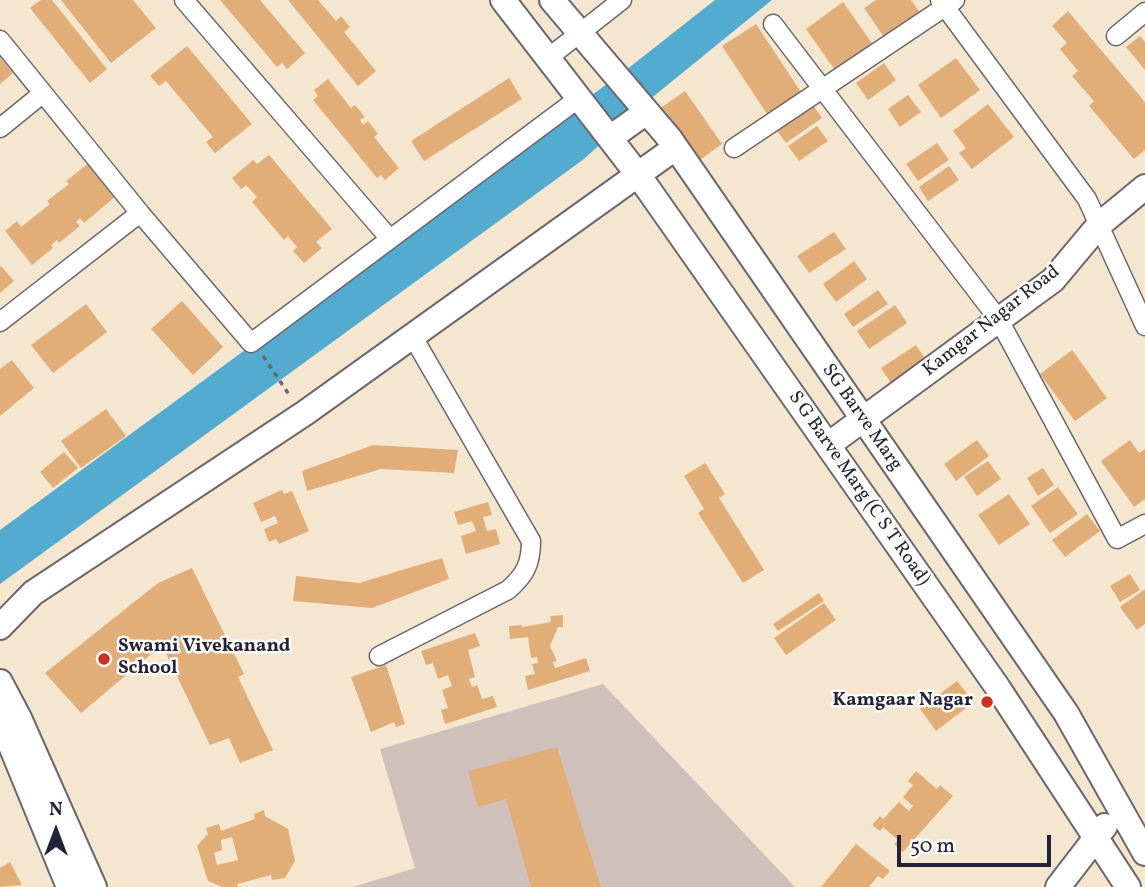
<!DOCTYPE html>
<html>
<head>
<meta charset="utf-8">
<style>
	body { margin:0 }
	#map { position:relative; width:1145px; height:887px; overflow:hidden; background:#f5e7cf; font-family:Vollkorn,serif }
	canvas { display:block }
	.north { position:absolute; left:21px; top:796px; width:70px; height:70px; -webkit-text-stroke:5px #fdfcf7; paint-order:stroke; rotate:0deg; font-size:19px; font-weight:700; line-height:28px; text-align:center; color:#22223b }
	.north::after { content:''; display:block; margin:auto; width:24px; height:32px; background:#22223b; clip-path:polygon(50% 0,100% 100%,50% 72%,0 100%) }
	.scale { position:absolute; left:897px; top:835px; width:154px; height:32px; box-sizing:border-box; border:4px solid #22223b; border-top:0; padding-left:9px; font-size:21px; line-height:24px; white-space:nowrap; color:#22223b; -webkit-text-stroke:5px #fdfcf7; paint-order:stroke }
</style>
</head>
<body>
<div id="map">
<canvas width="1145" height="887"></canvas>
<div class="north">N</div>
<div class="scale">50 m</div>
</div>
<script>
const c = document.querySelector('canvas').getContext('2d');
c.lineJoin = 'round';
function fill(path, color) { c.fillStyle = color; c.fill(path, 'evenodd'); }
function stroke(path, color, width, dash) { c.strokeStyle = color; c.lineWidth = width; c.lineCap = dash ? 'butt' : 'round'; c.setLineDash(dash || []); c.stroke(path); }
function label(font, color, halo, rows, align = 'center') {
  c.font = font + ' Vollkorn,serif'; c.lineWidth = 5; c.setLineDash([]); c.textBaseline = 'middle'; c.strokeStyle = halo; c.fillStyle = color; for (const [text, x, y, turn = 0] of rows) {
    c.save(); c.translate(x, y); c.rotate((+turn || 0) * Math.PI / 180); c.textAlign = isNaN(turn) ? turn : align; if (halo) c.strokeText(text, 0, 0); c.fillText(text, 0, 0); c.restore();
  }
}
const industrial = new Path2D(`
	M603 684 795 887H353L415 868 380 749Z`);
const water = new Path2D(`
	M715 0H772L649 100 584 159 0 584V530L626 70Z`);
const building = new Path2D(`
	M41 0H52L107 69 90 83 30 8Z
	M61 0H133L156 28 111 63Z
	M220 0H260L305 53 287 69 282 63 277 67Z
	M288 0H318L336 21 341 16 350 27 344 32 376 71 358 86Z
	M876 0H911L924 18 888 43 864 8Z
	M843 2 874 46 837 73 806 29Z
	M1068 11 1145 102V150L1134 159 1089 106 1094 101 1072 76 1078 71 1060 49 1067 43 1052 26Z
	M756 24 803 95 769 117 722 46Z
	M1140 36 1145 42V70L1126 47Z
	M187 46 252 124 215 153 206 142 213 137 166 81 159 86 150 76Z
	M0 58 13 73 0 84Z
	M956 58 980 90 941 118 918 85Z
	M884 63 896 80 868 100 856 83Z
	M509 78 522 99 424 161 411 141Z
	M328 79 351 108 355 105 365 117 360 120 363 125 368 121 378 134 374 137 399 168 385 180 381 175 377 178 313 100 318 96 314 90Z
	M685 91 722 144 697 162 659 109Z
	M908 95 921 112 900 127 888 109Z
	M811 102 822 118 786 143 775 128Z
	M988 104 1014 137 972 169 959 153 966 148 953 131Z
	M817 126 828 141 799 161 788 146Z
	M937 143 949 160 918 181 906 164Z
	M269 155 332 229 316 242 322 248 304 263 293 251 297 247 288 236 284 240 252 202 257 197 246 185 241 189 232 178 253 160 257 164Z
	M89 163 116 196 84 223 80 218 76 222 80 226 59 243 57 240 51 245 53 248 32 265 5 231 17 221 21 227 50 204 47 201 69 184 66 181Z
	M949 166 959 180 928 201 919 187Z
	M834 232 846 249 809 273 797 256Z
	M854 261 867 279 836 302 823 284Z
	M1 266 14 281 0 293V267Z
	M878 290 888 304 853 327 844 314Z
	M182 301 223 347 193 375 151 329Z
	M86 304 107 332 53 373 31 345Z
	M895 305 907 323 869 349 857 331Z
	M916 345 928 363 893 386 881 368Z
	M1072 350 1107 398 1075 421 1040 374Z
	M12 360 34 388 0 416V369Z
	M106 409 126 436 81 468 61 441Z
	M977 440 989 456 956 481 944 464Z
	M1130 440 1139 453 1145 449V499L1134 507 1101 461Z
	M373 445 458 450 454 473 381 469 307 491 302 471Z
	M64 452 78 468 53 488 40 472Z
	M988 461 1001 479 977 496 964 477Z
	M705 463 725 494 719 498 764 570 743 583 698 513 704 509 684 476Z
	M1043 468 1054 485 1038 496 1027 478Z
	M1058 487 1078 514 1050 533 1031 506Z
	M282 490 284 494 292 491 309 531 279 544 276 539 269 542 264 529 278 523 275 516 261 522 253 503Z
	M1009 494 1030 524 999 545 978 515Z
	M488 502 492 515 483 517 487 531 496 529 500 544 466 554 461 536 476 531 472 521 458 525 454 512Z
	M1087 514 1100 531 1065 557 1052 540Z
	M442 558 449 579 372 608 293 601 296 576 359 583Z
	M192 568 244 674 238 677 273 750 240 763 229 738 210 745 162 645 81 713 45 673 158 583Z
	M1130 574 1140 590 1120 602 1110 586Z
	M1145 589V624L1137 630 1120 607Z
	M819 593 824 601 778 631 773 624Z
	M824 603 836 620 786 655 774 638Z
	M563 615V627H558L550 646 557 661 553 662 555 668 586 658 590 671 528 690 525 676 535 674 532 664 538 663 537 657 531 658 528 637 510 639 509 626 522 625V627L551 622 550 616Z
	M475 633 480 646 468 650 475 677 469 679 472 687 477 685 482 699 493 696 497 707 445 724 441 710 448 708 442 690 452 686 448 675 438 679 433 663 426 665 421 651Z
	M386 665 405 724 396 727 394 722 371 732 351 677Z
	M957 681 974 702 936 731 920 709Z
	M557 747 601 887H531L506 799 478 807 468 771Z
	M916 771 937 789 940 785 953 796 903 852 894 844 898 840 883 827 880 831 872 825 880 816 883 819 899 802 909 811 913 806 903 797 913 785 908 781Z
	M264 810 265 816 288 829 295 861 285 878 272 880 271 875 237 884 238 887H222L208 881 197 846 208 834 206 828 219 824 221 831 255 819 254 814ZM232 837 238 860 217 865 214 853 222 850 221 840Z
	M856 844 890 871 883 879 878 876 869 887H821Z
	M10 862 22 885 0 887V868Z`);
const path = new Path2D(`
	M263 356 290 396`);
const street = new Path2D(`
	M184 0 390 239
	M940 0 1087 199 1145 326
	M773 24 999 320 1117 539 1145 524
	M1116 36 1145 12
	M0 40 140 213 251 343 579 98
	M548 58 622 0
	M0 128 42 94
	M734 148 955 0
	M0 322 140 213
	M379 656 508 590C525 575 531 564 531 541L413 337`);
const secondary = new Path2D(`
	M503 0 639 176 998 688 1128 887
	M552 0 670 139 1066 713 1145 853
	M610 138 645 113
	M828 445 1053 280 1099 225 1145 187
	M0 627 33 593 305 413 675 148
	M0 682 19 718 94 887
	M0 719 69 887
	M1058 887 1105 826`);
const markers = [
	[104,659,7,"#c8321e"],
	[987,702,7,"#c8321e"]
];
const streetNames = [
	["Kamgar Nagar Road",992,322,-38],
	["SG Barve Marg",861,418,55],
	["S G Barve Marg (C S T Road)",858,489,55]
];
const poiNames = [
	["Swami Vivekanand",118,648],
	["School",118,670],
	["Kamgaar Nagar",973,702,"right"]
];
fill(industrial, '#d0c0bc');
fill(water, '#53abd0');
fill(building, '#e1ae79');
stroke(street, '#6c676f', 21);
stroke(secondary, '#6c676f', 28);
stroke(path, '#6c676f', 3.5, [5, 5]);
stroke(street, '#fff', 18);
stroke(secondary, '#fff', 24);
for (const [x, y, r, color] of markers) { const dot = new Path2D(); dot.arc(x, y, r, 0, 2 * Math.PI); c.fillStyle = color; c.fill(dot); stroke(dot, '#fdfcf7', 2.5); }
label('19px', '#22223b', '#fdfcf7', streetNames);
label('bold 19px', '#22223b', '#fdfcf7', poiNames, 'left');
</script>
</body>
</html>
